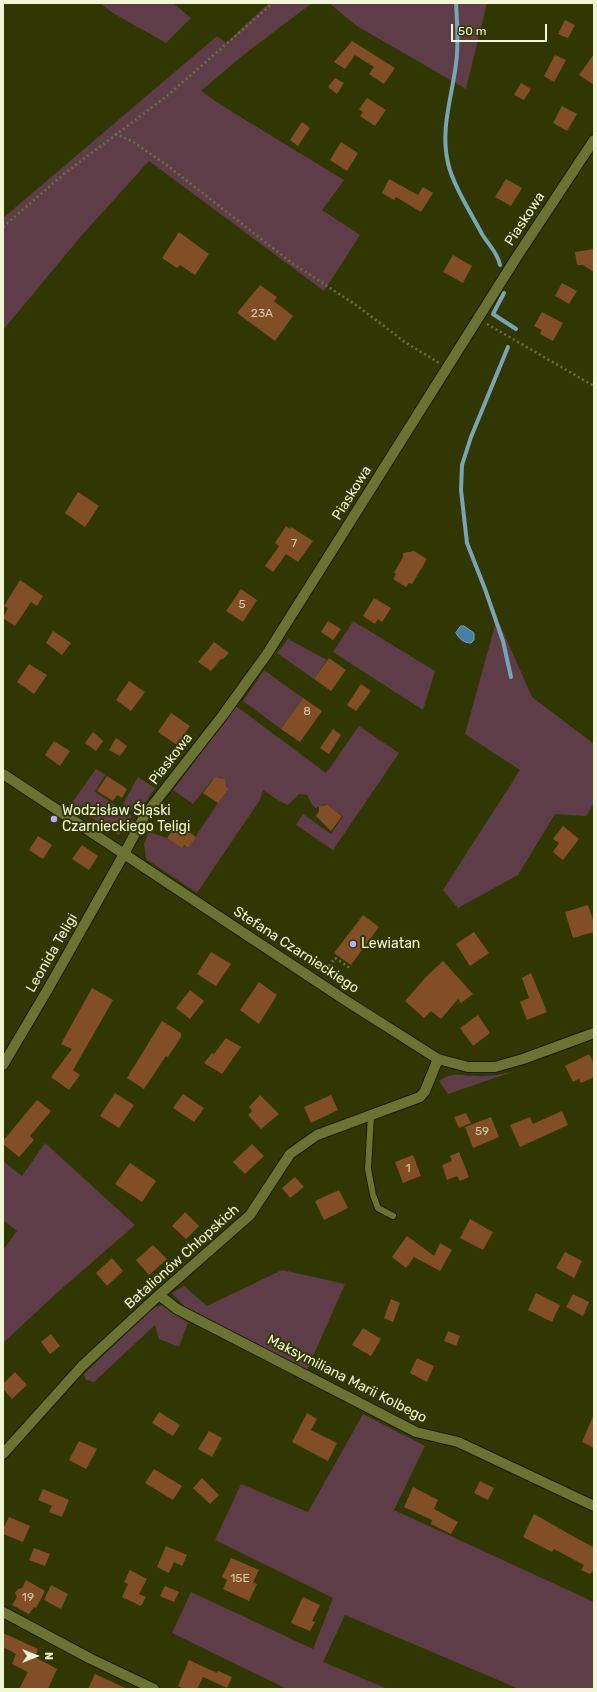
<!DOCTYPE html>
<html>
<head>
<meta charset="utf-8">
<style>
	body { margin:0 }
	#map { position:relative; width:597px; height:1692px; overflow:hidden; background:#313702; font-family:Rubik,sans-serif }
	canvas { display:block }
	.frame { position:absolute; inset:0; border:4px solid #f0f6d4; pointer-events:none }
	.north { position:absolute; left:16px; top:1636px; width:40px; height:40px; -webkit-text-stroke:3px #313702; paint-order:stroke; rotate:90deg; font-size:11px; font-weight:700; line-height:16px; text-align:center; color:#f0f6d4 }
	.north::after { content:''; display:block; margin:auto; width:14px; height:18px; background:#f0f6d4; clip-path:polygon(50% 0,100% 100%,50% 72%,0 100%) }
	.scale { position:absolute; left:451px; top:24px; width:96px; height:18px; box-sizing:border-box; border:2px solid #f0f6d4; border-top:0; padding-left:5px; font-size:12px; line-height:14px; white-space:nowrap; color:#f0f6d4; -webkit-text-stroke:3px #313702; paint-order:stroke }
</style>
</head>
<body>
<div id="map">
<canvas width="597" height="1692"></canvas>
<div class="frame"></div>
<div class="north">N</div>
<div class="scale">50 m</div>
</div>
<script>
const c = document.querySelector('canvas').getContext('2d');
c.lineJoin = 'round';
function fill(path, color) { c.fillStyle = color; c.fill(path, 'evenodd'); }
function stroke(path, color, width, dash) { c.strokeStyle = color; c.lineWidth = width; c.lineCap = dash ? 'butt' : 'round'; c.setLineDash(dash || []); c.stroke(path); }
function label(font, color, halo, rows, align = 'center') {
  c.font = font + ' Rubik,sans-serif'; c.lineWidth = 4; c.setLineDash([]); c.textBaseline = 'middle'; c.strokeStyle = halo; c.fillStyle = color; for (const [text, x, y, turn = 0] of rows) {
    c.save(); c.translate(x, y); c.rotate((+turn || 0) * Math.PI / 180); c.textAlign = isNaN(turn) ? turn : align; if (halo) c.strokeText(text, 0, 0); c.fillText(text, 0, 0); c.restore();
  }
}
const green = new Path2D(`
	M100 3H173L191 18 166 43 113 13Z
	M269 3H312L242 56 201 91 221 105 344 180 322 210 360 235 324 291 149 161 82 235 3 330V218L217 36 226 43Z
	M329 3H487L466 89 357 26Z
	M497 618 532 697 594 744V803L586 816 555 814 518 875 458 908 443 890 520 770 465 734Z
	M353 621 435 671 423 710 333 652Z
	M288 639 327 660 314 679 277 653Z
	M264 670 303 698 281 729 243 701Z
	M236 706 326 773 359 726 399 753 333 850 296 825 303 814 331 834 343 816 325 804 316 808 312 805 307 795 299 794 288 805 276 799 263 790 260 800 197 893 146 859 144 843 149 832 167 838 188 848 227 789 224 786 225 779 219 777 216 781 213 779 193 804 173 790Z
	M96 769 105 775 95 792 132 816 119 835 71 804Z
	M138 777 155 788 138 814 123 804Z
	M515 1071 448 1094 439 1081C453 1071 462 1076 478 1076 490 1077 503 1074 515 1071Z
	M45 1143 135 1225 59 1291 3 1343V1250L17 1231 3 1220V1161L22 1176Z
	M282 1270 345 1284 307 1370 185 1307 172 1293 184 1286 207 1306Z
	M162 1305 188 1323 179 1347 159 1339 155 1325 94 1382 86 1380 84 1374 152 1308Z
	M363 1414 425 1446 394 1510 594 1602V1689H519L345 1615 323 1662 388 1689H287L172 1633 191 1592 313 1649 333 1598 215 1540 241 1484 308 1512Z`);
const water = new Path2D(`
	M461 626H464L474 633V640L471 643C464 643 459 639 456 633Z`);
const stream = new Path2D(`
	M456 3C457 23 459 43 456 64 452 97 440 129 448 163 452 183 472 215 482 234 488 244 498 253 500 265
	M504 293 493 314 516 329
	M508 347 471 437 462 465 461 490 467 543 485 589 503 641 511 677`);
const building = new Path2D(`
	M565 20 575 25 568 38 558 34Z
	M352 41 395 68 384 84 369 74 374 67 355 55 345 69 334 62Z
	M594 54V85L579 75Z
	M555 55 566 60 554 82 544 76Z
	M335 78 344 83 337 94 328 87Z
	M521 83 531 89 524 100 514 95Z
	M367 98 386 110 375 126 360 116 363 112 359 109Z
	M562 106 577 114 567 131 553 123Z
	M302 122 310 128 298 146 290 140Z
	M341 142 358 153 347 171 330 160Z
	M389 179 418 195 423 187 433 193 421 212 396 197 394 200 382 193Z
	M506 179 522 188 511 206 495 197Z
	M179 232 209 254 195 275 180 265 177 268 162 258Z
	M594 249V272L583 265H577L575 252Z
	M453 255 472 266 463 283 443 272Z
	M562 283 577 291 569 304 555 296Z
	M260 285 277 297 274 301 293 316 275 341 237 313Z
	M542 312 563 323 553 341 540 334 542 330 534 326Z
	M78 492 99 506 85 527 65 513Z
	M286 526 290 529 291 527 313 541 298 562 286 554 273 572 265 566 277 549 279 546 275 543Z
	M414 551 427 559 412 584 409 583 406 587 393 579 396 574 394 573 403 557V553Z
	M20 580 43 596 37 606 31 602 15 626 3 618 8 608 4 606Z
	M241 589 257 600 243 622 226 611Z
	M374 598 391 608 382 622 378 619 375 624 363 616Z
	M328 621 341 629 333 640 321 632Z
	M53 631 71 643 62 655 46 643Z
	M214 642 229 653 223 659H221L211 671 198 662Z
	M329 658 346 670 331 691 314 679Z
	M29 664 47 675 34 694 17 682Z
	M129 681 145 692 131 711 116 700Z
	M361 684 371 691 356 711 347 705Z
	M303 698 322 711 300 742 281 729Z
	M171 713 190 726 177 745 158 732Z
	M333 729 341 735 329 754 320 748Z
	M93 732 103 741 96 751 85 743Z
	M116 738 127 746 120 756 109 750Z
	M54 741 70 751 60 766 45 755Z
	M107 776 127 789 122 798 117 795 113 801 97 791Z
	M215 777 225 779 226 787 228 789 218 803 203 793Z
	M327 805 342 816 331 831 316 816 319 811V806Z
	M177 824 196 837 188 848 184 845 182 848 167 838Z
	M563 826 579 839 563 860 553 852 559 843 553 839Z
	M38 836 52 845 43 859 29 850Z
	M82 845 98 856 89 870 72 859Z
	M588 905 594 923V932L573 938 565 912Z
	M363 915 379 927 351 965 334 953Z
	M474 932 489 953 470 966 456 944Z
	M211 952 231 964 216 986 197 974Z
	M443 961 473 994 461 1003 458 999 441 1019 431 1011 424 1018 405 1001 426 977Z
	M531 973 547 1012 527 1020 520 1002 529 998 522 978Z
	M259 982 277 995 259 1024 240 1010Z
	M92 988 113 1000 73 1070 80 1075 69 1090 51 1077 72 1049 61 1044Z
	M190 990 204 1001 190 1019 176 1008Z
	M478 1015 490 1033 473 1046 460 1028Z
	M162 1021 181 1033V1037L168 1057 166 1056 144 1089 127 1078Z
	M226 1038 241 1047 222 1074 204 1063 212 1053 214 1054Z
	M589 1054 594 1064V1077L581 1083 579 1079 573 1082 565 1066Z
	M115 1093 134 1105 119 1128 100 1116Z
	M183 1094 204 1108 194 1122 173 1108Z
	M260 1095 279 1114 261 1129 248 1115 252 1111 249 1107Z
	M331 1095 338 1110 311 1123 304 1107Z
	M37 1100 51 1111 30 1136 34 1140 19 1157 3 1144V1141Z
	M562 1111 568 1125 520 1147 510 1125 530 1117 533 1124Z
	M466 1113 471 1123 459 1128 454 1117Z
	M491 1117 499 1137 473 1148 465 1127Z
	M252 1144 264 1156 245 1174 233 1162Z
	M459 1152 469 1177 460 1181 457 1176 447 1180 442 1165 452 1161 450 1156Z
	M413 1155 421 1176 403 1183 395 1162Z
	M130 1163 156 1181 142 1202 115 1184Z
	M295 1177 304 1187 290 1198 282 1188Z
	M339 1190 348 1208 324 1220 315 1201Z
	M185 1212 199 1226 186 1239 172 1226Z
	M470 1219 493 1232 483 1250 460 1238Z
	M407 1236 434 1256 440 1243 452 1250 440 1271 414 1257 406 1268 392 1257Z
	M153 1245 167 1259 149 1275 136 1260Z
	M565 1252 582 1261 574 1278 556 1268Z
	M112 1258 123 1271 107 1286 96 1273Z
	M536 1293 560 1305 552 1322 528 1310Z
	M573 1294 589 1302 583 1316 566 1307Z
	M391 1299 400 1303 393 1322 384 1318Z
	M363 1328 381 1339 371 1356 352 1345Z
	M448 1331 460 1336 456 1346 444 1341Z
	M51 1334 60 1346 50 1354 41 1342Z
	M417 1358 434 1366 427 1382 410 1373Z
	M15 1372 27 1385 12 1399 3 1389V1384Z
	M159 1412 180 1425 173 1436 152 1423Z
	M307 1413 317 1419 311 1430 337 1443 328 1461 292 1442Z
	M594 1414V1448L582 1442Z
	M209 1431 222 1438 212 1457 198 1449Z
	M79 1441 97 1449 86 1469 69 1460Z
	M154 1469 182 1486 173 1500 145 1483Z
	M202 1478 219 1495 210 1504 193 1488Z
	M480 1481 494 1488 488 1500 474 1493Z
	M413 1487 438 1500 434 1509 458 1522 451 1534 431 1524 432 1520 404 1507Z
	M43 1489 69 1500 62 1517 49 1512 52 1506 38 1500Z
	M534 1514 578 1539 593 1547 594 1545V1570L590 1574 581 1570 584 1565 554 1549 552 1552 523 1537Z
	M9 1517 30 1526 23 1542 3 1534V1529Z
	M166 1546 187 1555 182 1566 174 1562 169 1573 157 1567Z
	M34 1548 50 1554 45 1566 29 1560Z
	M231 1558 259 1570 253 1582 257 1584 249 1601 223 1589 227 1580 222 1577Z
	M130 1570 147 1579 139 1594 146 1597 141 1606 122 1597 128 1584 124 1582Z
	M26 1580 45 1591 36 1608 34 1607 29 1614 12 1605 17 1597 15 1593 18 1589 22 1588Z
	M51 1585 68 1594 61 1609 44 1600Z
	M165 1586 179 1592 174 1602 160 1596Z
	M303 1597 320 1605 312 1621 315 1622 310 1631 291 1623Z
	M3 1633 38 1649 35 1657 57 1669 48 1689H19L28 1672 12 1664 16 1654 3 1647Z
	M189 1660 217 1673 218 1671 232 1677 227 1688 203 1677 197 1689H185L178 1686Z
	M95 1674 127 1689H88Z`);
const path = new Path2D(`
	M115 134 132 141 168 166 292 263 356 305 405 342 439 363
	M3 227 65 173 167 96 273 3
	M487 324 594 386
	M323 974 335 958 350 968`);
const service = new Path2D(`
	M371 1115 368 1169 373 1195 378 1208 393 1216`);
const minor = new Path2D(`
	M124 854 145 815 223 715 267 654 516 258 594 140
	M159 1295 177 1309 416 1432 458 1442 594 1506
	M3 1454 82 1366 159 1295 250 1215 290 1154 317 1135 420 1097 425 1091 438 1059
	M3 1612 91 1659 154 1689`);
const tertiary = new Path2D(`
	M3 774 348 1002 438 1059 468 1067H495L523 1059 594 1033
	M3 1065 48 989 124 854`);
const markers = [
	[54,819,4,"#bda9f5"],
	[353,944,4,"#bda9f5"]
];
const numberNames = [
	["23A",262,314],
	["7",294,544],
	["5",242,605],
	["8",307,712],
	["59",482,1132],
	["1",408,1169],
	["15E",240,1579],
	["19",28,1598]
];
const streetNames = [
	["Piaskowa",525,219,-57],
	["Piaskowa",352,493,-58],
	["Piaskowa",171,759,-52],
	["Stefana Czarnieckiego",296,950,33],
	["Leonida Teligi",52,953,-60],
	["Batalionów Chłopskich",182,1257,-42],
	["Maksymiliana Marii Kolbego",347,1379,27]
];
const poiNames = [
	["Wodzisław Śląski",62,811],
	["Czarnieckiego Teligi",62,827],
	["Lewiatan",361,944]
];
fill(green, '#5e3c48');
fill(water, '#4681a3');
stroke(water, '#79a4b2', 1);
stroke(stream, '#79a4b2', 4);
fill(building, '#824e27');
stroke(service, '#1a1d00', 8);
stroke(minor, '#1a1d00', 12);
stroke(tertiary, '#1a1d00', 12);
stroke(path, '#6b7142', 2.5, [2, 3]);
stroke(service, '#6a7332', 6);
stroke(minor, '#6a7332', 10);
stroke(tertiary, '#6a7332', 10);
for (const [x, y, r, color] of markers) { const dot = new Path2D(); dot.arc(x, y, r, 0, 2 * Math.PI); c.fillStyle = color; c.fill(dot); stroke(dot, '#313702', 1.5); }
label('12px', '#d4cca9', null, numberNames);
label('14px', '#f0f6d4', '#313702', streetNames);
label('14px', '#f0f6d4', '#313702', poiNames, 'left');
</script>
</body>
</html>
